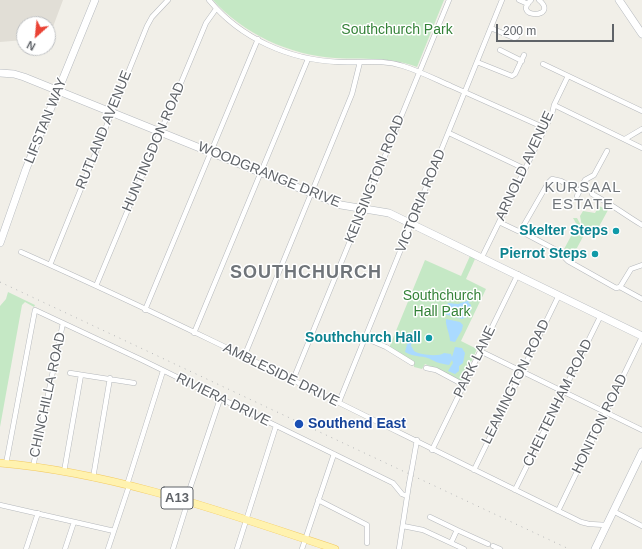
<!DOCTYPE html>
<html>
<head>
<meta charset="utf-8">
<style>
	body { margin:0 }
	#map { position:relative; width:642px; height:549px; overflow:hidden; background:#f1efe8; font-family:Helvetica,sans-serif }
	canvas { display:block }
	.north { position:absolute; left:16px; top:16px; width:40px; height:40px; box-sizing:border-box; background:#fff; border:1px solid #bfc1c3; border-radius:50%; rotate:207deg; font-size:11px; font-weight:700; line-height:16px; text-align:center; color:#5f6368 }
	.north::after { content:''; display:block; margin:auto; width:14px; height:18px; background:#ea4335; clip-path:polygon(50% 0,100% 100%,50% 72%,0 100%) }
	.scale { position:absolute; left:496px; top:24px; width:118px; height:18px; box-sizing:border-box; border:2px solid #5f6368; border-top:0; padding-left:5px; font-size:12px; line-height:14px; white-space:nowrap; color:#5f6368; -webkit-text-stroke:3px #fff; paint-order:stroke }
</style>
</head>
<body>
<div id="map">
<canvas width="642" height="549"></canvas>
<div class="north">N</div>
<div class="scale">200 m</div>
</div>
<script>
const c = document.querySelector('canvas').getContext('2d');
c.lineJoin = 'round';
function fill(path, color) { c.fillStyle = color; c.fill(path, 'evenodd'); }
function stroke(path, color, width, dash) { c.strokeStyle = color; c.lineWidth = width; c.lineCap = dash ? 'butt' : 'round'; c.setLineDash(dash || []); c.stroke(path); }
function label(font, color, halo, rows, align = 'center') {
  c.font = font + ' Helvetica,sans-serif'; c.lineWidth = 3; c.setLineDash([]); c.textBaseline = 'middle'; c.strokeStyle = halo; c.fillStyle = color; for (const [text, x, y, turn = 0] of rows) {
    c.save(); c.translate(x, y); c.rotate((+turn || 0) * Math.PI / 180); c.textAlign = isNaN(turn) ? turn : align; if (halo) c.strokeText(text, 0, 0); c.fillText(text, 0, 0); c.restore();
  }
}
const education = new Path2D(`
	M0 0H63L48 40V24H24V40L0 42Z`);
const green = new Path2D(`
	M213 0H444L417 67C387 56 366 60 335 58 289 55 244 34 213 0Z
	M599 206 608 210 595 234 587 232 582 226 580 216 583 211 595 213Z
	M573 218H577L585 233 571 259 563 251 577 225Z
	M470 256 475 259 466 279 486 289 461 341 477 349 463 380 459 381 437 369 425 364 422 369 414 367V362L389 348 425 260 461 276Z
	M8 292 35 305 34 307 25 302 22 305 0 427V306L6 299Z`);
const water = new Path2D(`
	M464 290 469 296H471L472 301 468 302 471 305V310L467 317 462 319 444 314 448 303 458 304 467 301 468 295Z
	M446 319 460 322 463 325 462 330 455 342 450 341C450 334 445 325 446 319Z
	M411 332 413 334 411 346C412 347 413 349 414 351 420 355 439 357 444 353L451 354 452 357 455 347 462 348 465 353 463 363 459 366V371L455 374 448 371 453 363 452 360 449 365C440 363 440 364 432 360 425 355 414 358 405 352L410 333Z`);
const street = new Path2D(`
	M209 0C241 39 290 60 339 62 361 63 382 59 403 66 419 71 435 79 451 86 482 100 514 114 545 128
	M519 0 528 4
	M531 0C511 19 560 18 539 0
	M491 28 514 38 517 37 520 29
	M500 50 522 61
	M477 62 512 76 515 74 524 55
	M543 64 642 111
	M554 105 642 148
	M449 133 525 169
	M625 139 642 129
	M592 192V194C610 203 625 215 642 225
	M577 196 585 180 594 175 607 151
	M499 222 518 231 521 230 548 183 552 179 561 181 579 191
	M522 229 526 234 558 251 568 261 616 288 620 287 631 269 642 265
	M21 252C211 336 395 432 581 522L589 524 606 525
	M482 257 552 114 554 105 568 76
	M50 265 147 26 152 17 168 0
	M96 286 206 23 216 9
	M620 287 642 299
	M145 310 258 39
	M194 333 308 59
	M365 338 386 347 412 363
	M480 351 642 430
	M244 357 352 94 360 62
	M426 368 436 370 464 385
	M70 373 134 383
	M293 380 449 0
	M339 402 502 0
	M432 450 518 274
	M6 464 35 310 142 360 393 483 402 494 407 496
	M33 467 63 323
	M412 468 417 440
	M474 470 559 295
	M64 472 81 375
	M93 478 110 378
	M127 485 163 371
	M515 490 601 315
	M186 500 220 399
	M318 500 367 525V543
	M0 505 114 531
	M558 511 642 337
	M613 511 642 526
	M430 517 457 530 451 543
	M403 526 423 530 464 549
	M457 530 488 544
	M493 546 500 549
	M26 549 38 513
	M65 549 74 522
	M108 549 129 486
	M173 549 188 501
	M237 549 276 426
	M302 549 334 454
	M399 549 409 484`);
const secondary = new Path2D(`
	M619 0 642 34
	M0 73 14 74 24 77 341 205 389 213 642 336
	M0 243 26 169 95 0
	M595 549 642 452`);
const primary = new Path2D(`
	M0 463C116 473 226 513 335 549`);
const rail = new Path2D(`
	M0 282 569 549`);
const streetBridge = new Path2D(`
	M409 484 412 468`);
const markers = [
	[616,231,4,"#0f9aa8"],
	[595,254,4,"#0f9aa8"],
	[429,338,4,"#0f9aa8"],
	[299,424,5,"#1a4fb4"]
];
const shields = [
	[177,498,32]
];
const shieldNames = [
	["A13",177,498]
];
const parkNames = [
	["Southchurch Park",397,30],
	["Southchurch",442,296],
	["Hall Park",442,312]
];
const streetNames = [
	["LIFSTAN WAY",46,121,-68],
	["RUTLAND AVENUE",104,130,-68],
	["HUNTINGDON ROAD",154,147,-67],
	["ARNOLD AVENUE",525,166,-65],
	["WOODGRANGE DRIVE",269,175,22],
	["KENSINGTON ROAD",375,179,-68],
	["VICTORIA ROAD",421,201,-68],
	["PARK LANE",475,362,-64],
	["AMBLESIDE DRIVE",281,375,26],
	["LEAMINGTON ROAD",516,382,-64],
	["CHINCHILLA ROAD",48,395,-78],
	["RIVIERA DRIVE",223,400,26],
	["CHELTENHAM ROAD",558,403,-64],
	["HONITON ROAD",600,424,-64]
];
const cultureNames = [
	["Skelter Steps",608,231],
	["Pierrot Steps",587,254],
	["Southchurch Hall",421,338]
];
const transitNames = [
	["Southend East",308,424]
];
const neighbourhoodNames = [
	["KURSAAL",583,188],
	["ESTATE",583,205]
];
const districtNames = [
	["SOUTHCHURCH",306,273]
];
fill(education, '#e1ded6');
fill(green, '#c5e8c5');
fill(water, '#aadaff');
stroke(street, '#b5b8bc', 5.5);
stroke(secondary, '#b6babf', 8);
stroke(primary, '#f2c960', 8);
stroke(street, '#fff', 4.5);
stroke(secondary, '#fff', 7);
stroke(primary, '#fff2af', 7);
stroke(rail, '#b6b7b8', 1, [1, 5]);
stroke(streetBridge, '#b5b8bc', 5.5, []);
stroke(streetBridge, '#fff', 4.5);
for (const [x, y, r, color] of markers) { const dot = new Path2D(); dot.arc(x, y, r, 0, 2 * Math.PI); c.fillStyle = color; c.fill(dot); stroke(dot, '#fff', 1.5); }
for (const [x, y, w] of shields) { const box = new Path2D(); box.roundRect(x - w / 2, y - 11, w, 22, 3); c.fillStyle = '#fff'; c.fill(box); stroke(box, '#5f6368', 1); }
label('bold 13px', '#5f6368', null, shieldNames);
label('14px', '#348238', '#fff', parkNames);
label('14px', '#5f6368', '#fff', streetNames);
label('bold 14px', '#0d838f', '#fff', cultureNames, 'right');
label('bold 14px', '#164399', '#fff', transitNames, 'left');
c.letterSpacing = '1px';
label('15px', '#70757a', '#fff', neighbourhoodNames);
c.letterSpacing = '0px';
c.letterSpacing = '1px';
label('bold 18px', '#70757a', '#fff', districtNames);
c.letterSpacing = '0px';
</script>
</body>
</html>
